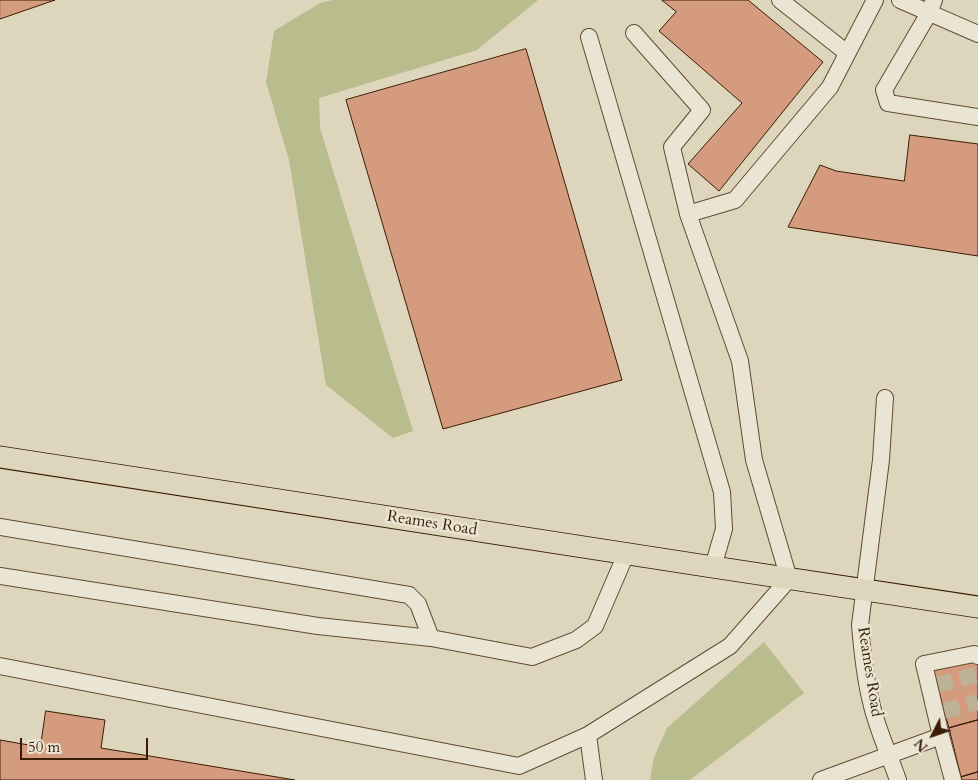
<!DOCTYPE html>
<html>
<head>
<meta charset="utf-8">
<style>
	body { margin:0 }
	#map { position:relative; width:978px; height:780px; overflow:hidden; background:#ded6bc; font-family:Cardo,serif }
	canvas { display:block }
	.north { position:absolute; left:908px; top:710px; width:50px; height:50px; -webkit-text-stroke:4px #eae4d3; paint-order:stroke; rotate:229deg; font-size:14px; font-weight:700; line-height:20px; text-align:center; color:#3a1c05 }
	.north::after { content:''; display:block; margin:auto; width:18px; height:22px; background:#3a1c05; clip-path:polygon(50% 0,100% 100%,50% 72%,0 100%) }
	.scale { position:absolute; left:20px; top:738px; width:128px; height:22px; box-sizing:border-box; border:2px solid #3a1c05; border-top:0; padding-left:6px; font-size:15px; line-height:18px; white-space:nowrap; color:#3a1c05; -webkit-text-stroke:4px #eae4d3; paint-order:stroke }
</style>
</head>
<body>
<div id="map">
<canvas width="978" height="780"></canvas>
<div class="north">N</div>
<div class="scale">50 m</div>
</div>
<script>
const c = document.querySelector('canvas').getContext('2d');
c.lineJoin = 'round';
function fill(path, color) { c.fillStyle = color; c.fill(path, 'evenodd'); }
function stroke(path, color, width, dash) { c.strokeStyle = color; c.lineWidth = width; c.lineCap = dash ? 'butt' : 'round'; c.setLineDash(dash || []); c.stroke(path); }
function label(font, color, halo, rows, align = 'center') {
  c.font = font + ' Cardo,serif'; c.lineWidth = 5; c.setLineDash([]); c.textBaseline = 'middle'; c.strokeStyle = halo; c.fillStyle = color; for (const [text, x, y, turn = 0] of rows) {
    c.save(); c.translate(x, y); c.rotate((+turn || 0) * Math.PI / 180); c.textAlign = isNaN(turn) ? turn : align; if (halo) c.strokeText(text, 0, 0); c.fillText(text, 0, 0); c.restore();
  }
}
const green = new Path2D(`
	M332 0H538L477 50 319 98 320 128 413 431 393 438 326 385 289 160 266 82 274 31 320 3Z
	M764 642 804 693 690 780H650L654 757 667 728Z`);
const building = new Path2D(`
	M0 0H55L0 19Z
	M662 0H748L823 62 719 191 688 164 742 103 659 31 676 12Z
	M526 49 622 380 443 429 346 100Z
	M910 135 978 144V256L788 227 820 165 836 171 904 181Z
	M975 655 978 665V720L949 728 932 667Z
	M46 711 105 720 101 748 295 780H0V740L40 747Z
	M978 720V772L961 777 949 728Z
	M978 772V780H962L961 777Z`);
const minorTunnel = new Path2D(`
	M937 685 978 674
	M944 711 978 702`);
const minor = new Path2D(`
	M780 0 847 53
	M900 0 978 34
	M934 0 929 13 884 90 888 103 978 117
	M634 33 702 110 672 147 688 214
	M589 37 722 492 724 529 713 567
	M885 398 881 460 860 625C862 650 865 677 871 702 877 729 889 754 898 780
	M0 527 409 595 418 604 431 638
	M0 576 318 626 431 638 532 657 576 640 595 626 626 554
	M0 666 519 766 588 735 730 646 789 579 754 460 740 361 688 214 735 200 830 87 875 0
	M588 735 594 780
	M941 736 953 780
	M821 780 941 736 924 664 974 654 978 656`);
const major = new Path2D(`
	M0 457 713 567 978 607`);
const streetNames = [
	["Reames Road",432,524,9],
	["Reames Road",869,672,81]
];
fill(green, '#b9bc8c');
fill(building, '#d49b7f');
stroke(building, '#3a1c05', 1);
stroke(minorTunnel, '#bdb197', 16, [16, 8]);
stroke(minor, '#634a33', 18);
stroke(major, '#3a1c05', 23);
stroke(minor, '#eae4d3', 16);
stroke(major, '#ded6bc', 21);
label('16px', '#3a1c05', '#eae4d3', streetNames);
</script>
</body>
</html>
